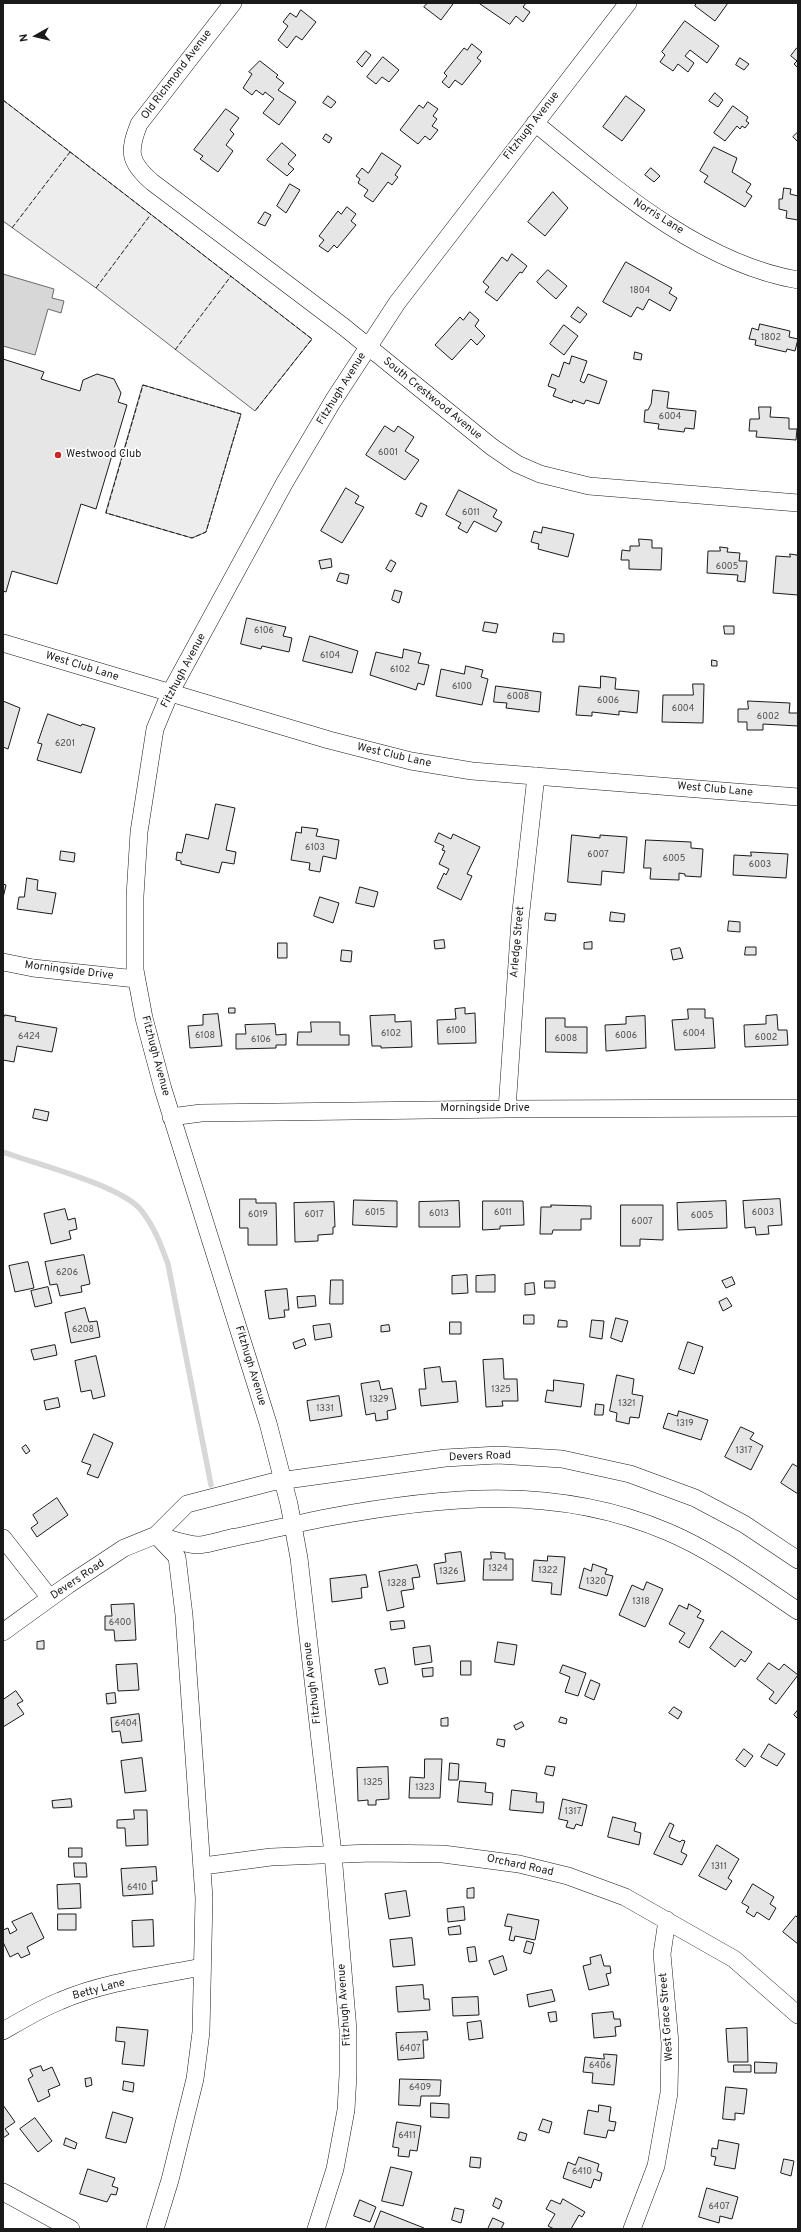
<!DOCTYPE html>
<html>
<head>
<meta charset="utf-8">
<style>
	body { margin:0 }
	#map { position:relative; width:801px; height:2232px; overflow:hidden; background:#fff; font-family:Overpass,sans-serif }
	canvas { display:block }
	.frame { position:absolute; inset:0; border:4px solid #1a1a1a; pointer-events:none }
	.north { position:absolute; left:16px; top:16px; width:40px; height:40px; -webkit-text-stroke:3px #fff; paint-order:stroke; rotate:262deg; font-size:11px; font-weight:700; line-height:16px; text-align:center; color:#1a1a1a }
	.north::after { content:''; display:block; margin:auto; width:14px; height:18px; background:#1a1a1a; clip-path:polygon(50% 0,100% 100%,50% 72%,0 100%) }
</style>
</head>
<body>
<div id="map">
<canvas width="801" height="2232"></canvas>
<div class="frame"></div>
<div class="north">N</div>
</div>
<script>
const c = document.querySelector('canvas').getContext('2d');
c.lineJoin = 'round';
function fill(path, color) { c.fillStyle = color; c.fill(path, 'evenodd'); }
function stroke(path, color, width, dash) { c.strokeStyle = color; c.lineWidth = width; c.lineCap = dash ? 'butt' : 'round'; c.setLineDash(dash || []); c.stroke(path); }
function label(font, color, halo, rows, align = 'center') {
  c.font = font + ' Overpass,sans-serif'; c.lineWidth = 3; c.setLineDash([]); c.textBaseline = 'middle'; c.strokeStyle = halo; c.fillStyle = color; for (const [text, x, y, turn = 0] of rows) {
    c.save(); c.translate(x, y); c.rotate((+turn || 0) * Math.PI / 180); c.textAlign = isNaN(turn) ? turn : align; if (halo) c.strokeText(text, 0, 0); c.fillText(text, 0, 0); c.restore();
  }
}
const green = new Path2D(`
	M3 100 312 339 255 411 96 288 3 221Z
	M143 385 241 414 206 532 192 538 106 513Z`);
const water = new Path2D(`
	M3 274 54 289 52 298 64 301 61 313 48 309 35 355 3 346Z`);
const stream = new Path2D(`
	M3 1152C36 1164 120 1185 141 1210 154 1226 161 1245 168 1264L211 1485`);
const building = new Path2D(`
	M428 3H451L453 4 441 20 424 7Z
	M479 3H526L523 7 530 12 523 22 516 16 510 24Z
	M697 3H728L715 21 695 6Z
	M301 10 316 22 302 40 296 36 287 48 278 40 288 26 283 22 290 13 296 17Z
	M685 21 719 46 707 63 690 50 685 56 694 63 688 72 678 64 673 71 660 62 665 55 662 52Z
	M472 44 482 52 477 58 481 61 462 85 455 80 449 88 442 82 447 76 444 73 464 48 467 50Z
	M797 48H798V68L794 64 797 61 791 56Z
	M366 51 371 55 362 67 357 62Z
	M383 57 399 70 389 82 382 77 376 84 367 77Z
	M740 58 749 64 744 70 736 65Z
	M260 61 278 75 276 77 284 83 278 90 296 102 279 125 263 113 274 99 265 92 263 95 256 90 252 95 243 88 252 74 249 72Z
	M715 93 723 100 718 107 709 101Z
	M328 96 336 102 331 108 323 103Z
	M626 96 645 110 622 141 603 127Z
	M428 102 438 109 433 116 437 119 432 126 438 130 430 140 425 136 418 144 400 130 419 105 423 108Z
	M733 106 748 117 746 121 749 123 745 128 742 126 740 129 737 126 725 141 714 133Z
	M226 109 239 118 230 130 234 134 226 145 233 151 218 172 200 159 203 156 194 150Z
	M798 132V142L793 137Z
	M326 134 332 138 329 143 323 139Z
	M282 143 296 155 288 164 294 169 287 176 267 160Z
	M714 147 737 158 732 172 751 184 746 192 752 196 745 207 704 182 708 176 700 171Z
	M382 153 401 166 395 175 398 177 392 185 388 182 373 202 364 196 368 190 358 183 360 179 356 176 362 168 368 173Z
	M651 168 660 176 654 182 645 175Z
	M290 184 300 190 286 213 277 206Z
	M784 188 791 189 790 194 798 196V220L786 218 787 211 779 209V199H782Z
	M553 192 568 208 545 236 528 222Z
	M347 207 356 214 351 221 356 225 337 248 334 245 328 252 319 246 324 240 319 236 338 211 341 214Z
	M265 212 271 215 265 226 258 223Z
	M512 254 527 266 522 273 520 272 497 301 485 292 489 287 483 282 502 257 507 261Z
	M626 262 672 288 669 293 677 298 670 311 649 299 643 310 637 307 631 317 603 302Z
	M548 270 567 286 556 299 537 282Z
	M578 307 587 314 580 323 571 317Z
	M470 312 479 320 475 326 485 336 477 345 471 339 452 360 435 345 460 317 463 320Z
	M760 324 790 331 789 337 798 339 795 351 787 349 786 352 755 345 756 340 749 339 752 328 758 330Z
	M564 325 578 336 564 355 550 344Z
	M635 352 642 354 641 360 634 359Z
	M572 356 587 361 580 381 584 383 588 374 607 381 599 404 586 400 584 404 573 400 572 403 553 396 556 389 548 386 552 374 559 377 564 362 569 364Z
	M3 359 44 372 41 379 80 391 83 380 97 374 114 379 121 393 118 402 127 405 96 509 81 504 57 584 12 571 6 592 3 591Z
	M653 390 669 392 667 408 696 411 694 429 685 428 684 432 658 429 659 424 644 422 645 410H648L651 404Z
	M759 407H771L770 417 789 418V429H797L796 440 756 437 757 431H749L750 419H759Z
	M385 426 394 432 398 426 414 437 405 451 419 460 405 480 366 455Z
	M346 488 359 496 355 503 364 507 342 543 321 531Z
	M459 490 497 510 493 517 502 522 496 532 474 521 467 533 458 528 461 523 446 515Z
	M421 503 427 506 422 517 416 514Z
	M543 527 574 534 568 557 538 549 539 544 531 542 534 531 541 533Z
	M639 539 652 540V548H662L661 570 629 569V560H621L622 550 630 551V546H639Z
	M720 547 728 548 727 552 740 553 739 561H747L745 582 737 581 738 575 707 573 708 551H720Z
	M790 554 797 555 798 558V595L773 593 776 556 790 557Z
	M331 559 332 567 321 569 319 561Z
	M391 560 396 563 391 572 386 569Z
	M340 573 349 575 347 584 337 581Z
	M395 590 402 592 399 603 392 600Z
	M247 618 286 627 283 636 292 638 289 652 262 646 261 649 241 644Z
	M485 622 498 624 496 633 483 631Z
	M724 626H734V634H725Z
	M554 633 564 634V642H553Z
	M310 636 358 651 352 673 303 661Z
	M404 649 421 653 418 663 429 665 424 685 418 683 416 690 370 675 376 652 402 658Z
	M712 660 717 661V666H712Z
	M466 666 483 670 481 677 488 679 482 705 436 696 441 669 464 674Z
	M601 676 616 678 615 689 639 691 637 713 619 711V715L592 712V716L576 715 579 686 600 688Z
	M693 684H704L703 723 662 722 663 695H693Z
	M496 686 541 692 539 712 506 708 507 703 494 702Z
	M3 701 20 708 8 749 3 747Z
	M748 701 790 703 789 713H798V726L763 724V730H747V722H738V709H748Z
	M48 714 81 726 82 724 95 728 81 773 37 760 42 744 38 743Z
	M216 804 235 808 226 850 236 852 234 864 222 862 219 873 181 864V861L176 860 177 852 182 853 186 834 208 839Z
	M302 827 318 829 316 836 339 840 336 859 323 856 320 872 309 870 310 863 291 860 296 832 301 833Z
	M439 833 451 839 453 834 480 847 467 874 472 876 461 900 437 888 444 873 446 875 449 869 439 864 445 851 442 850 444 846 435 842Z
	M572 835 600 838V835L627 837 624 873 602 871 601 885 568 882Z
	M646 840 691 842V848L703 849 701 877 685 876V874L679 873V880L650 879 651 868H644Z
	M61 851 75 853 74 862 60 860Z
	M751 852 788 854 786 878 733 875 734 855 751 856Z
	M27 878 38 880 37 890 56 893 52 914 17 909 19 897H24Z
	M3 884 6 885 3 898Z
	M360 887 378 892 374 907 356 903Z
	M320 897 339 903 333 923 314 916Z
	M611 912 625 914 624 922 610 921Z
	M546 913 556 914 555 921 545 920Z
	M729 921 740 922V932L728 931Z
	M444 940 445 948 435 949 434 941Z
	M592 942V949H584V943Z
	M278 943H287V958H278Z
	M746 947H756V955H745Z
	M680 948 683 958 673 960 671 950Z
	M342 950 352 951 351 962 341 961Z
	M229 1008H235V1013H229Z
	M465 1008V1014L475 1013 476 1043 438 1044 437 1020 456 1019 455 1009Z
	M688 1009H705V1018H713L715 1048 675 1050 672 1020 688 1019Z
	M218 1014 222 1046 190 1048 188 1026 203 1025V1015Z
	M5 1015 16 1017 15 1021 57 1028 52 1052 17 1046 14 1062 3 1060V1019Z
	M395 1015V1022L411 1021 412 1047 381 1048V1046H372L370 1016Z
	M777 1015 778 1030H787L788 1045 745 1047 744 1025 766 1024V1016Z
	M645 1016 646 1048 606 1051 605 1025 626 1024V1017Z
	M546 1018H565V1027H587V1053L546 1052Z
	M311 1022H340V1035H349V1045H297L298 1032H311Z
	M275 1024 276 1035 286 1034V1045H276V1048L236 1049V1034H246L245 1025Z
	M35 1109 49 1112 47 1121 33 1118Z
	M240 1199H256V1203H276L277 1245H248V1228H240Z
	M780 1199 782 1225 768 1226 769 1234 756 1235 755 1227 745 1228 743 1201Z
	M354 1200 397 1201V1227L353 1225Z
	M459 1201 460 1227H419V1202Z
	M483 1201H523L524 1225 500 1226V1229L483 1230Z
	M726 1201 727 1228 678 1230 677 1203Z
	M334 1202 335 1227H333V1234L318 1235V1241L295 1242 294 1203Z
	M551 1205 591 1206V1219H581V1230H553L552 1234H540L541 1207H551Z
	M621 1205H663V1240L640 1239V1246H621Z
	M65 1209 68 1220 75 1218 77 1229 69 1231 71 1239 51 1244 44 1214Z
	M84 1255 90 1284 81 1286 82 1292 60 1296 57 1284 50 1285 45 1262Z
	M28 1262 34 1288 15 1292 9 1266Z
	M467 1275 468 1293 452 1294V1276Z
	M495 1275V1292H476V1276Z
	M732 1277 735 1284 726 1288 722 1281Z
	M331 1280H343V1304H330Z
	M545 1281H555V1288H545Z
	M534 1283 535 1294 525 1295V1284Z
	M48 1287 52 1303 35 1307 31 1291Z
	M287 1289 289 1310H284L285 1317 269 1319 265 1291Z
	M315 1296 316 1306 298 1308 297 1297Z
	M727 1298 732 1306 723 1311 719 1302Z
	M85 1308 89 1322 97 1321 100 1337 71 1343 65 1313Z
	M524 1315H534V1324H524Z
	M616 1318 628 1321 622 1342 611 1338Z
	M559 1320 567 1321V1327H558Z
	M592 1320 604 1321 602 1339 590 1337Z
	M450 1322H461V1334H450Z
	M330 1324 332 1337 315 1340 313 1326Z
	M389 1325 390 1331 381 1332V1326Z
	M304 1339 306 1345 295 1349 293 1343Z
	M688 1342 703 1347 694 1374 679 1369Z
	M55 1345 57 1355 34 1360 31 1350Z
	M96 1356 105 1396 93 1399 91 1390 81 1392 75 1361Z
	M503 1359 504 1379H517L518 1401H502L503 1406 486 1407 483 1360Z
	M440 1367 442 1382 456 1381 458 1402 421 1406 419 1389H426L424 1369Z
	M617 1375 634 1379 632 1394 643 1396 639 1418 630 1417 629 1424 616 1421 617 1413 610 1411Z
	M554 1380 584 1384 581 1407 545 1402 547 1390 553 1391Z
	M379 1381 381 1390 392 1388 396 1409 387 1411 388 1419 376 1421 375 1413 366 1415 361 1384Z
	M339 1396 342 1416 310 1421 307 1401Z
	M58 1398 60 1407 46 1410 44 1401Z
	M596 1404 604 1405 603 1415H595Z
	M679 1411 708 1420 701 1440 663 1428 668 1413 677 1416Z
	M741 1427 754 1433 750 1439 763 1446 751 1470 725 1457Z
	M94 1434 113 1443 98 1478 87 1474 91 1465 82 1462Z
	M26 1445 30 1451 26 1454 22 1448Z
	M793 1464 798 1467V1494L781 1483Z
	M57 1498 68 1515 37 1537 31 1528 38 1523 33 1515Z
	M461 1552 465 1581 437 1584 434 1564 446 1562 445 1554Z
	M491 1552 505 1553V1559H513V1580H483L484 1559H491Z
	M548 1556 565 1557 561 1595 551 1594 552 1583 532 1581 534 1560 547 1561Z
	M593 1564 607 1569 605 1574 613 1576 607 1596 579 1588 584 1568 591 1571Z
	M417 1565 420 1577 412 1578 414 1589 401 1591 404 1607 387 1611 379 1572Z
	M366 1575 368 1587 361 1588 362 1598 332 1602 330 1579Z
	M647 1582 663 1589 645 1627 619 1615 632 1585 643 1590Z
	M134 1604 136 1640 115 1641 114 1630H105V1616H112L111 1605Z
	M689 1604 701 1611 697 1617 704 1620 689 1648 679 1642 685 1633 669 1624 679 1605 687 1609Z
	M404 1621 405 1628 391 1630 390 1622Z
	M722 1631 752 1652 745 1662 741 1659 735 1667 710 1648Z
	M44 1641V1649H37V1642Z
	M498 1642 517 1645 514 1665 495 1662Z
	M430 1646 432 1662 415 1665 413 1648Z
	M461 1661H471V1675H461Z
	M769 1663 779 1670 784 1664 798 1675 776 1704 769 1699 774 1692 757 1679Z
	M137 1664 139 1690 118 1691 116 1665Z
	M563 1665 586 1673 578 1696 565 1692 570 1677 560 1673Z
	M385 1668 388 1683 379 1685 375 1670Z
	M433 1668V1676L423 1677 422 1669Z
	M591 1680 600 1684 594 1700 585 1696Z
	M16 1691 23 1701 17 1704 24 1714 3 1727V1700Z
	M115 1693 116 1703 107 1704 106 1694Z
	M674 1707 682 1712 678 1719 669 1713Z
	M798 1710V1719L794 1715Z
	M139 1714 142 1741 122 1743 120 1731 112 1732 111 1718Z
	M561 1717 567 1719 566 1724 559 1722Z
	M448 1718V1726H441V1719Z
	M522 1722 524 1726 516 1730 514 1726Z
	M498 1739 505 1740 504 1747 497 1745Z
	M769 1744 785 1754 777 1766 761 1757Z
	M744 1749 753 1756 745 1767 736 1760Z
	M142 1758 146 1791 125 1793 121 1761Z
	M425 1759H442L440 1798H409L410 1777 424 1778Z
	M450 1763 459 1764 458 1780H449Z
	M547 1766 555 1767 553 1776 545 1774Z
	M388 1767 389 1799 376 1800V1805H368V1800L358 1801 357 1768Z
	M460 1781 486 1783 485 1792 493 1793 492 1805 458 1802Z
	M512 1790 537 1793 536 1802H544L543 1813 510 1810Z
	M71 1799 72 1807 53 1808 52 1801Z
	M563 1799 587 1805 582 1826 576 1824 574 1829 566 1827 568 1821 559 1819Z
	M134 1810H147L148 1845 126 1846 125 1828H117V1820L134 1819Z
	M613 1817 636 1823 634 1831 641 1833 639 1845 608 1837Z
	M670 1823 674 1825 669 1837 680 1842 682 1840 685 1841 681 1852 687 1855 682 1865 654 1854Z
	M717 1845 739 1859 728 1878 732 1881 726 1890 699 1876Z
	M69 1848H82V1857H69Z
	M74 1863H86L87 1877H75Z
	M156 1867 157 1881H152L153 1894 123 1896 121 1869Z
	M80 1884 81 1908 58 1909 57 1885Z
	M753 1884 774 1897 770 1904 776 1908 769 1920 757 1912 754 1917 746 1912 749 1907 742 1903Z
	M474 1888V1898H467V1889Z
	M406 1891 410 1916 389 1919 385 1894Z
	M464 1907 465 1920 448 1922 447 1909Z
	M32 1913 44 1938 27 1947 30 1954 21 1958 18 1953 10 1957 3 1942V1930L8 1928 10 1934 17 1930 12 1922Z
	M58 1914H76V1930H58Z
	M508 1914 539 1920 535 1940 515 1936 514 1941 509 1940 512 1927 505 1926Z
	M796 1916 798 1918V1944L783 1932Z
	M153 1920 154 1946 133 1947 132 1921Z
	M460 1926 461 1934 449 1935 448 1928Z
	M412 1938 415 1965 393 1967 390 1940Z
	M527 1941 534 1943 531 1954 524 1952Z
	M475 1947 477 1961 469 1962 467 1948Z
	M601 1955 604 1966H610L611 1973 606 1974 609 1985 589 1990 583 1966 591 1964 590 1958Z
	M503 1956 507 1970 494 1975 489 1961Z
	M423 1985 424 1999H429L430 2010 398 2012 396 1987Z
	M552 1990 555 2001 529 2007 527 1995Z
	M478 1997 479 2015 453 2016 452 1998Z
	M556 2012 557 2021 550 2022 548 2013Z
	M613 2012 614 2019H620L621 2026 615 2027 616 2036 594 2038 592 2014Z
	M481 2021 483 2038 469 2040 467 2023Z
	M117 2027 148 2030 144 2066 122 2064 125 2042 116 2041Z
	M747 2028 748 2062H728L726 2029Z
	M427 2032 428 2040H423L424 2058 398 2060 396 2033Z
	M604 2054 617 2055 614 2085 592 2083 593 2073 583 2072 585 2057 604 2059Z
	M755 2062 777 2063 776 2073H755Z
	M734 2065H751V2072H734Z
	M41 2066 43 2071 52 2067 60 2085 48 2090 50 2096 38 2102 28 2079 33 2076 30 2070Z
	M91 2078 92 2085 86 2087 85 2079Z
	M400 2079 441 2080 440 2096H421L420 2106 399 2105Z
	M124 2081 134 2083 133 2092 123 2090Z
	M726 2087 747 2089 744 2114 735 2113V2120L723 2119Z
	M431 2103 449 2104V2118L431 2117Z
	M3 2105 15 2122 5 2129 9 2134 3 2138Z
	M599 2105 611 2107 609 2121 616 2122 614 2131 608 2130 606 2138 584 2134 588 2110 598 2112Z
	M113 2112 133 2118 126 2143 106 2138Z
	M35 2118 52 2141 38 2152 20 2129Z
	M543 2119 552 2122 549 2133 539 2130Z
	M397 2122 421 2126 417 2151 410 2150 409 2157 398 2156 399 2148 393 2147Z
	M520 2132 527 2134 525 2141 518 2139Z
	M66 2138 77 2143 75 2149 64 2145Z
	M719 2140 739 2144 735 2169 714 2165 716 2157 711 2156 712 2148 717 2149Z
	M471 2157 481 2158 480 2168 470 2167Z
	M579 2157 599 2164 597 2171 602 2173 600 2181 594 2179 591 2188 563 2178 568 2162 575 2165Z
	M784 2159 794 2161 791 2176 781 2173Z
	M391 2167 412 2172 403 2206 382 2201Z
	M88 2169 115 2178 112 2186 118 2188 116 2195 111 2194 107 2202 80 2194Z
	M707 2188 738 2197 732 2219 720 2216 719 2223 699 2217Z
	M496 2198 502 2201 499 2209 493 2206Z
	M563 2199 585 2212 582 2217 579 2215 571 2229H554L548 2226 555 2214 546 2209 551 2200 560 2204Z
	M360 2200 376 2207 370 2222 354 2216Z
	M455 2208 464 2210 461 2223 452 2220Z
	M381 2211 424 2228V2229H374Z
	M493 2218 504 2223 501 2229H488Z`);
const minor = new Path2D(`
	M233 3 139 124C128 152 129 162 152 182L344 327 492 447 517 464 540 474 589 486 798 503
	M535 123C611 185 699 263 798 280
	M3 643 329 740 411 761 472 771 798 797
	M3 962 33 968 136 979
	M507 1109 520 920 536 776
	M171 1117 201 1113 507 1109 798 1108
	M156 1535C169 1538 186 1545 199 1545 211 1544 224 1539 236 1537 266 1531 295 1524 325 1518 442 1496 556 1484 668 1532 715 1552 756 1583 798 1611
	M3 1538 50 1598
	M3 1632 68 1585 124 1548 156 1535 187 1504 272 1482 445 1458 498 1455 562 1459 630 1474 695 1498 744 1524 798 1560
	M203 1866 271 1857 371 1853 443 1854 519 1864 568 1876 625 1897 734 1959 798 2015
	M3 2031C22 2020 40 2009 60 2001 104 1982 155 1976 202 1967
	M3 2192 71 2229
	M155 2229 170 2180 195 2079 201 2032 204 1898 184 1615 177 1557 156 1535
	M316 2229 335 2169 346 2110 348 2075V2030L333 1854 299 1558 289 1504 268 1423 163 1089 144 1018 135 970V896L139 832 155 729 170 693 285 482 333 401 397 303 628 3
	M632 2229 656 2166 669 2093 670 2043 662 1954 667 1920`);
const fence = new Path2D(`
	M3 100 312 339 255 411
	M12 228 70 152
	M96 288 151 214
	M175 350 231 276
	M143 385 241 414 206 532 192 538 106 513Z`);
const markers = [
	[58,455,4,"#c62828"]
];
const numberNames = [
	["1804",640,291],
	["1802",771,338],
	["6004",670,417],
	["6001",388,453],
	["6011",471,513],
	["6005",727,567],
	["6106",264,631],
	["6104",330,656],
	["6102",400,670],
	["6100",462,687],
	["6008",518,697],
	["6006",608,701],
	["6004",683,709],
	["6002",768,717],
	["6201",65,744],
	["6103",315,848],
	["6007",598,855],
	["6005",674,859],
	["6003",760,865],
	["6100",456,1031],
	["6102",391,1034],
	["6004",694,1034],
	["6108",205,1036],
	["6006",626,1036],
	["6424",29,1037],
	["6002",766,1038],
	["6008",566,1039],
	["6106",261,1040],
	["6015",375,1213],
	["6011",503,1213],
	["6003",763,1213],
	["6013",439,1214],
	["6019",258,1215],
	["6017",314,1215],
	["6005",702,1216],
	["6007",642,1222],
	["6206",67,1273],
	["6208",83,1330],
	["1325",501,1390],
	["1329",379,1400],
	["1321",627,1404],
	["1331",325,1409],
	["1319",685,1424],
	["1317",744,1451],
	["1324",498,1569],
	["1322",548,1571],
	["1326",449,1572],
	["1320",596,1582],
	["1328",397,1584],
	["1318",641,1602],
	["6400",120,1623],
	["6404",126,1724],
	["1325",373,1783],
	["1323",425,1788],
	["1317",573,1812],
	["1311",719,1867],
	["6410",137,1888],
	["6407",410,2049],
	["6406",600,2066],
	["6409",420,2088],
	["6411",407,2136],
	["6410",582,2172],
	["6407",719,2207]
];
const streetNames = [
	["Old Richmond Avenue",177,75,-53],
	["Fitzhugh Avenue",532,126,-52],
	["Norris Lane",658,217,32],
	["Fitzhugh Avenue",342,389,-58],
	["South Crestwood Avenue",432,399,39],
	["West Club Lane",82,667,17],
	["Fitzhugh Avenue",184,671,-62],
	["West Club Lane",394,756,13],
	["West Club Lane",715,790,5],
	["Arledge Street",518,942,-85],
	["Morningside Drive",69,971,7],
	["Fitzhugh Avenue",155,1056,75],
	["Morningside Drive",485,1109],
	["Fitzhugh Avenue",250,1366,73],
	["Devers Road",480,1457,-2],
	["Devers Road",78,1580,-34],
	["Fitzhugh Avenue",313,1683,-97],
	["Orchard Road",520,1866,12],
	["Betty Lane",99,1990,-15],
	["Fitzhugh Avenue",345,2005,-94],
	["West Grace Street",667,2017,-94]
];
const poiNames = [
	["Westwood Club",66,455]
];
fill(green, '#ededed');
stroke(green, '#6a6a6a', 1);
fill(water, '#d7d7d7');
stroke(water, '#6a6a6a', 1);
stroke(stream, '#d7d7d7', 5.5);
fill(building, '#e6e6e6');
stroke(building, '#1a1a1a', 1);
stroke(minor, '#1a1a1a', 18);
stroke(minor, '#fff', 17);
stroke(fence, '#1a1a1a', 1, [5, 2]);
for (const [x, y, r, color] of markers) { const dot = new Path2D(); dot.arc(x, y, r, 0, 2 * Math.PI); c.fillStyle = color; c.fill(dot); stroke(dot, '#fff', 1.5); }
label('9px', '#4d4d4d', null, numberNames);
label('11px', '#1a1a1a', '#fff', streetNames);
label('11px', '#1a1a1a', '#fff', poiNames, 'left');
</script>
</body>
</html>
